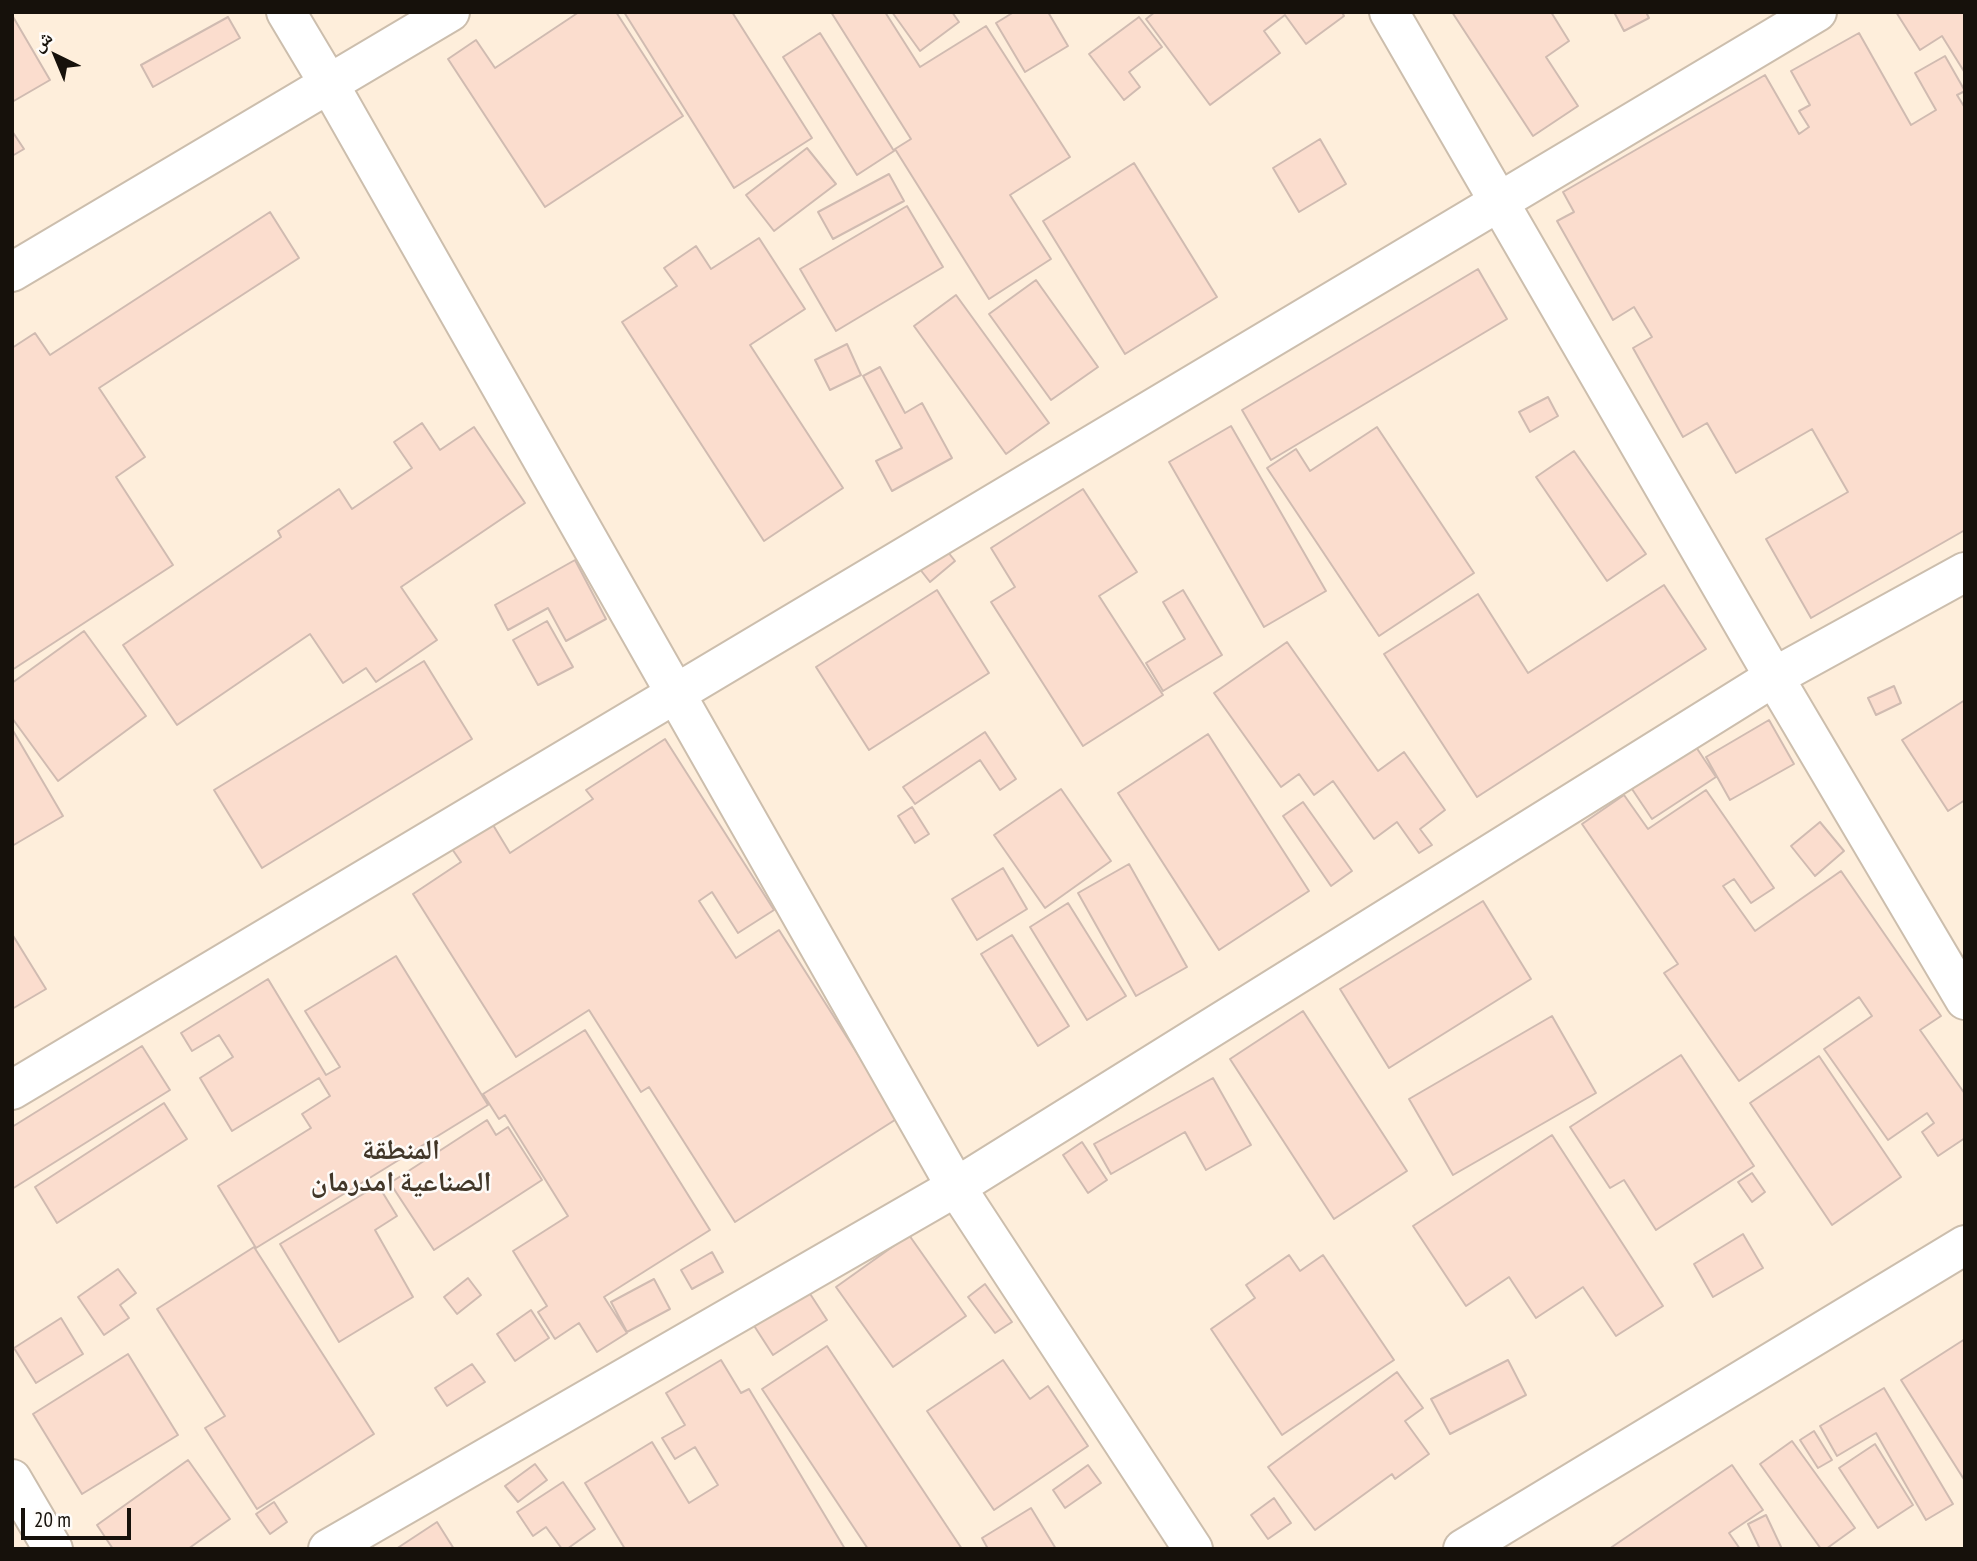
<!DOCTYPE html>
<html>
<head>
<meta charset="utf-8">
<style>
	body { margin:0 }
	#map { position:relative; width:1977px; height:1561px; overflow:hidden; background:#fefbf8; font-family:"PT Sans Narrow","Noto Naskh Arabic",sans-serif }
	canvas { display:block }
	.frame { position:absolute; inset:0; border:14px solid #16110b; pointer-events:none }
	.north { position:absolute; left:21px; top:21px; width:70px; height:70px; -webkit-text-stroke:5px #fefbf8; paint-order:stroke; rotate:317deg; font-size:19px; font-weight:700; line-height:28px; text-align:center; color:#16110b }
	.north::after { content:''; display:block; margin:auto; width:24px; height:32px; background:#16110b; clip-path:polygon(50% 0,100% 100%,50% 72%,0 100%) }
	.scale { position:absolute; left:21px; top:1508px; width:110px; height:32px; box-sizing:border-box; border:4px solid #16110b; border-top:0; padding-left:9px; font-size:21px; line-height:24px; white-space:nowrap; color:#16110b; -webkit-text-stroke:5px #fefbf8; paint-order:stroke }
</style>
</head>
<body>
<div id="map">
<canvas width="1977" height="1561"></canvas>
<div class="frame"></div>
<div class="north">ش</div>
<div class="scale">20 m</div>
</div>
<script>
const c = document.querySelector('canvas').getContext('2d');
c.lineJoin = 'round';
function fill(path, color) { c.fillStyle = color; c.fill(path, 'evenodd'); }
function stroke(path, color, width, dash) { c.strokeStyle = color; c.lineWidth = width; c.lineCap = dash ? 'butt' : 'round'; c.setLineDash(dash || []); c.stroke(path); }
function label(font, color, halo, rows, align = 'center') {
  c.font = font + ' "PT Sans Narrow","Noto Naskh Arabic",sans-serif'; c.lineWidth = 5; c.setLineDash([]); c.textBaseline = 'middle'; c.strokeStyle = halo; c.fillStyle = color; for (const [text, x, y, turn = 0] of rows) {
    c.save(); c.translate(x, y); c.rotate((+turn || 0) * Math.PI / 180); c.textAlign = isNaN(turn) ? turn : align; if (halo) c.strokeText(text, 0, 0); c.fillText(text, 0, 0); c.restore();
  }
}
const built = new Path2D(`
	M12 12H1965V1549H12Z`);
const building = new Path2D(`
	M579 12H616L683 116 545 207 448 59 476 40 495 68Z
	M624 12H732L812 138 734 188Z
	M831 12H885L920 67 986 26 1070 157 1010 195 1051 259 989 299 895 149 911 139Z
	M892 12H952L959 22 920 51Z
	M1014 12H1048L1068 46 1025 72 996 23Z
	M1155 12H1342L1344 16 1306 44 1285 15 1264 31 1280 53 1210 105 1146 19Z
	M1452 12H1551L1569 41 1546 57 1578 106 1533 136Z
	M1614 12H1646L1649 18 1624 31Z
	M1896 12H1965V73L1942 36 1920 50Z
	M12 15 50 80 12 102Z
	M228 17 240 38 153 87 141 65Z
	M1139 17 1162 47 1129 72 1140 87 1124 100 1089 54Z
	M820 33 894 151 857 175 783 57Z
	M1859 33 1911 125 1936 110 1915 73 1945 56 1965 91 1957 95 1965 108V530L1811 618 1766 539 1848 492 1812 429 1736 473 1707 423 1683 437 1633 348 1652 337 1634 307 1613 320 1557 221 1574 212 1563 192 1765 75 1799 134 1809 127 1799 111 1810 105 1791 71Z
	M12 131 24 149 12 156Z
	M1320 139 1346 184 1299 212 1273 168Z
	M807 148 836 184 774 231 746 195Z
	M1134 163 1217 297 1125 354 1043 221Z
	M889 174 904 201 833 239 818 212Z
	M907 206 943 267 836 331 800 269Z
	M270 212 299 258 99 388 145 457 116 477 173 565 12 670V348L35 333 50 355Z
	M759 238 805 309 750 345 843 488 764 541 622 322 677 286 664 268 696 246 711 269Z
	M1478 269 1507 319 1271 460 1242 410Z
	M1036 280 1098 367 1051 400 989 314Z
	M956 295 1049 423 1006 454 914 326Z
	M847 344 861 375 830 390 815 360Z
	M880 367 905 413 922 403 952 458 892 491 876 461 902 448 863 376Z
	M1548 397 1558 416 1530 432 1519 412Z
	M422 423 440 450 474 427 525 503 401 587 437 640 376 682 366 668 343 683 310 634 177 725 123 645 281 537 278 531 339 489 352 509 412 468 394 442Z
	M1231 426 1326 591 1264 627 1169 462Z
	M1377 427 1474 573 1379 636 1267 468 1296 449 1310 471Z
	M1574 451 1646 554 1607 581 1536 477Z
	M1083 489 1137 572 1099 596 1163 695 1083 746 991 602 1015 587 991 548Z
	M944 547 955 561 930 582 919 568Z
	M575 560 606 619 566 641 548 608 508 630 495 605Z
	M1664 585 1706 649 1477 797 1384 654 1478 594 1528 673Z
	M937 590 989 673 869 750 816 667Z
	M1183 590 1222 655 1163 691 1146 663 1185 639 1163 602Z
	M547 621 573 667 538 685 513 640Z
	M84 631 146 716 58 781 12 718V683Z
	M1287 642 1378 771 1404 752 1445 810 1420 829 1432 845 1419 853 1397 822 1374 839 1333 781 1314 795 1299 774 1281 787 1214 693Z
	M424 661 472 739 262 868 214 790Z
	M1894 686 1901 703 1876 715 1868 698Z
	M1965 700V800L1948 811 1902 740Z
	M1769 720 1794 764 1730 800 1706 757Z
	M12 729 63 816 12 846Z
	M985 732 1016 779 1000 790 980 760 915 804 903 787Z
	M1208 734 1309 891 1219 950 1118 793Z
	M665 739 774 910 738 933 712 892 699 901 736 958 779 930 898 1118 735 1222 649 1087 641 1092 589 1010 516 1057 413 894 461 862 450 846 490 820 510 853 593 799 586 790Z
	M1694 744 1716 777 1652 819 1630 786Z
	M1061 789 1111 861 1045 908 994 835Z
	M1706 790 1774 888 1751 903 1734 879 1723 886 1755 931 1841 871 1941 1016 1920 1030 1965 1094V1138L1938 1156 1922 1132 1934 1123 1927 1113 1888 1140 1824 1049 1872 1016 1859 997 1739 1081 1664 973 1678 964 1582 824 1624 795 1648 829Z
	M1303 802 1352 871 1331 886 1283 816Z
	M912 807 929 834 915 843 898 816Z
	M1820 822 1844 851 1815 876 1791 846Z
	M1129 864 1187 967 1136 996 1078 893Z
	M1003 868 1027 909 977 940 952 899Z
	M1483 901 1531 979 1389 1068 1340 989Z
	M1068 903 1126 996 1087 1020 1030 927Z
	M12 934 46 989 12 1009Z
	M1012 935 1069 1026 1038 1046 981 954Z
	M396 956 488 1105 256 1248 218 1186 311 1128 302 1114 330 1096 319 1078 232 1131 200 1078 233 1057 219 1035 192 1051 181 1033 268 979 326 1075 340 1067 305 1011Z
	M1303 1011 1407 1171 1334 1219 1230 1059Z
	M1552 1016 1596 1093 1453 1175 1409 1099Z
	M585 1030 710 1230 604 1297 627 1333 597 1352 579 1323 555 1339 538 1312 547 1306 513 1251 568 1216 505 1115 499 1119 483 1094Z
	M142 1046 170 1090 12 1189V1127Z
	M1681 1055 1754 1166 1656 1230 1624 1180 1610 1188 1570 1127Z
	M1819 1056 1901 1177 1832 1225 1750 1103Z
	M1213 1078 1251 1145 1206 1170 1185 1132 1111 1174 1094 1144Z
	M164 1103 187 1139 57 1223 35 1187Z
	M487 1120 496 1135 508 1127 542 1180 434 1250 390 1183Z
	M1552 1135 1663 1306 1616 1336 1583 1287 1536 1318 1509 1277 1466 1306 1413 1226Z
	M1082 1142 1107 1180 1088 1193 1063 1155Z
	M1752 1173 1765 1192 1752 1202 1738 1182Z
	M378 1185 397 1216 375 1230 413 1297 339 1342 280 1244Z
	M1743 1234 1763 1268 1713 1297 1694 1264Z
	M909 1235 966 1316 893 1367 836 1287Z
	M254 1247 374 1434 257 1509 205 1428 225 1416 157 1309Z
	M712 1252 723 1272 692 1289 681 1270Z
	M1289 1255 1300 1271 1323 1255 1394 1360 1282 1435 1211 1329 1255 1298 1246 1285Z
	M118 1269 136 1293 120 1305 129 1318 104 1335 78 1297Z
	M468 1278 481 1295 457 1314 444 1297Z
	M654 1279 670 1309 627 1332 611 1302Z
	M985 1284 1012 1322 995 1333 968 1297Z
	M805 1286 827 1320 773 1355 751 1321Z
	M531 1310 549 1338 515 1361 497 1334Z
	M61 1318 83 1354 36 1383 14 1348Z
	M1965 1339V1481L1901 1380Z
	M827 1346 962 1549H868L762 1389Z
	M128 1354 178 1435 82 1494 33 1414Z
	M721 1360 741 1393 749 1389 845 1549H625L585 1483 652 1442 689 1503 718 1485 695 1447 675 1459 662 1438 685 1425 666 1393Z
	M1003 1360 1030 1399 1048 1386 1088 1446 994 1510 927 1411Z
	M1508 1360 1526 1395 1450 1434 1431 1399Z
	M472 1364 485 1382 447 1406 435 1388Z
	M1397 1372 1423 1408 1405 1421 1429 1454 1395 1479 1392 1474 1315 1530 1268 1467Z
	M1884 1388 1953 1504 1926 1520 1876 1433 1837 1456 1820 1426Z
	M1814 1431 1832 1460 1818 1468 1800 1440Z
	M1792 1441 1855 1528 1826 1549H1821L1760 1464Z
	M1875 1444 1913 1505 1878 1528 1839 1468Z
	M188 1460 230 1519 188 1549H113L97 1525Z
	M535 1464 547 1480 518 1502 505 1486Z
	M1088 1465 1101 1483 1065 1508 1053 1490Z
	M1732 1465 1763 1510 1729 1533 1740 1549H1609Z
	M563 1482 595 1529 567 1549H562L546 1527 533 1536 517 1512Z
	M1274 1498 1291 1523 1268 1539 1251 1515Z
	M274 1502 287 1522 270 1534 256 1514Z
	M1031 1508 1056 1549H988L982 1538Z
	M1766 1515 1782 1549H1760L1748 1524Z
	M437 1522 454 1549H396Z`);
const minor = new Path2D(`
	M286 12 329 84 956 1187 1193 1549
	M1389 12 1774 677 1965 1000
	M12 272 450 12
	M12 1090 1817 12
	M12 1479 53 1549
	M328 1549 956 1187 1774 677 1965 572
	M1463 1549 1965 1245`);
const districtNames = [
	["المنطقة",401,1151],
	["الصناعية امدرمان",401,1183]
];
fill(built, '#feeedb');
fill(building, '#fbddce');
stroke(building, '#d0bbb1', 2);
stroke(minor, '#ccbead', 42);
stroke(minor, '#fff', 38);
label('bold 28px', '#423729', '#fefbf8', districtNames);
</script>
</body>
</html>
